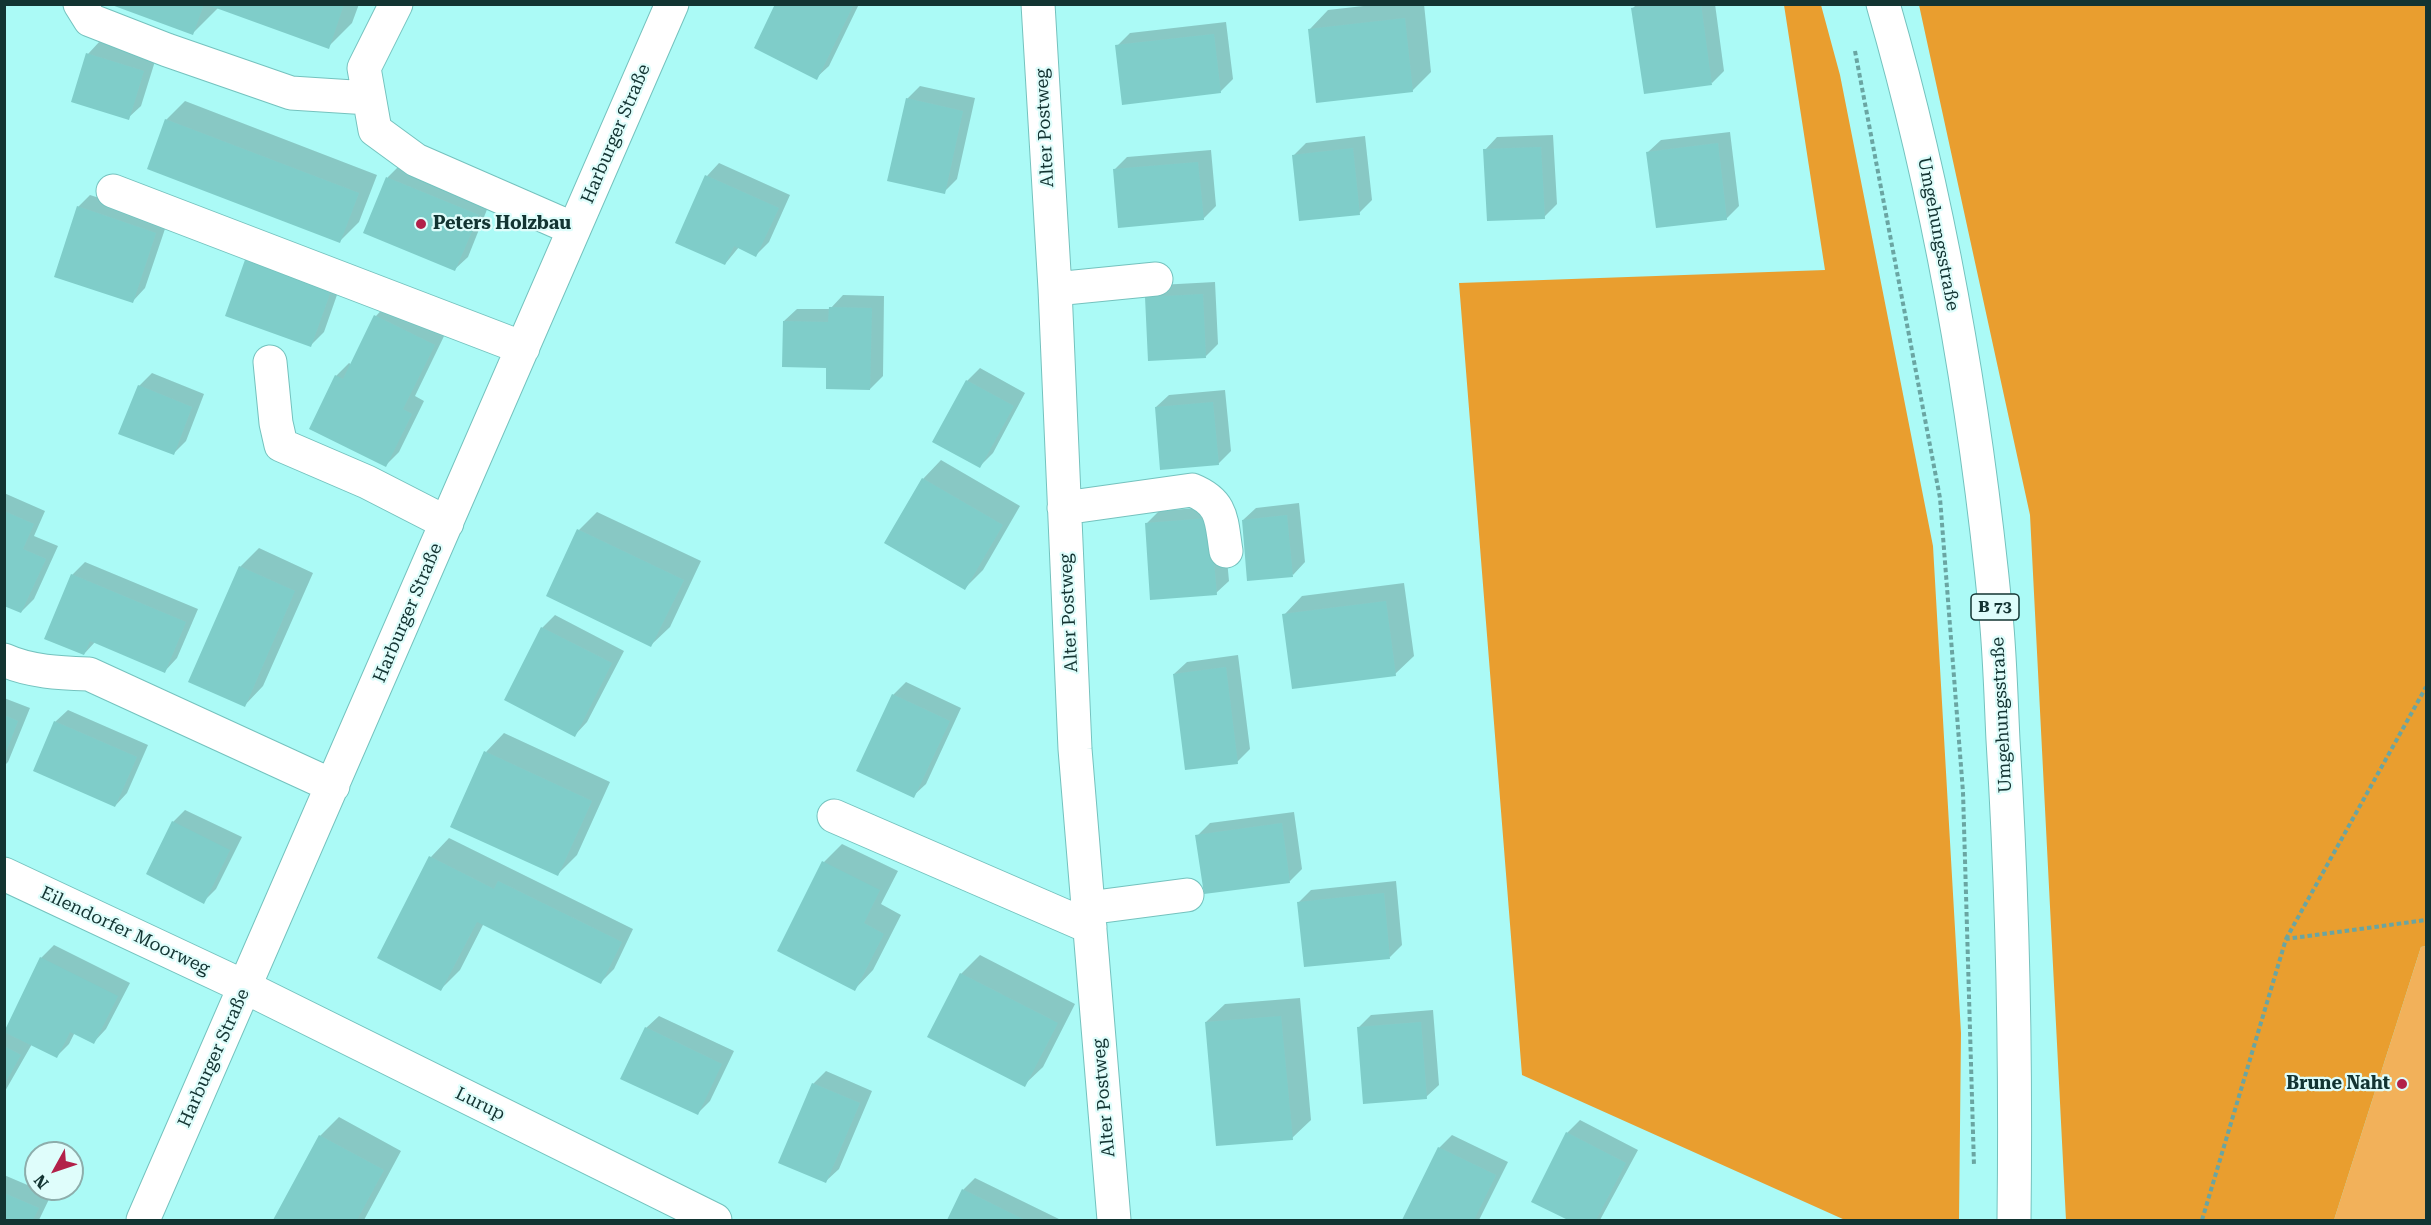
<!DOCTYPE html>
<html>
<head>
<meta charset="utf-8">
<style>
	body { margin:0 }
	#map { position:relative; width:2431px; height:1225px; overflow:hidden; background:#abfaf6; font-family:"Roboto Serif",serif }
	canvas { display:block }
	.frame { position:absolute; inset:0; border:6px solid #133432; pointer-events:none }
	.north { position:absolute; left:24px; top:1141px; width:60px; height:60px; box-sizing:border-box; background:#dffdfb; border:2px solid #8dadab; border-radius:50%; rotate:230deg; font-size:16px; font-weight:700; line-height:24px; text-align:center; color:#133432 }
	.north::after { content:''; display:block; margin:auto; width:21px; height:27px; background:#b22149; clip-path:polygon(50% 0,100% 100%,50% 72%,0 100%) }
</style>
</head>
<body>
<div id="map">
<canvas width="2431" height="1225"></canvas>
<div class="frame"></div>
<div class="north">N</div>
</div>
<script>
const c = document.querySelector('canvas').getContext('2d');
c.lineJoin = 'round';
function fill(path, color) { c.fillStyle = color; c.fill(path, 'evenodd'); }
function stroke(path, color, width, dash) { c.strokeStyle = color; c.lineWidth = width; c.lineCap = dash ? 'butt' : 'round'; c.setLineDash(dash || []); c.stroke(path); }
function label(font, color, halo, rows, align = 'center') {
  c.font = font + ' "Roboto Serif",serif'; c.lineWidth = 4.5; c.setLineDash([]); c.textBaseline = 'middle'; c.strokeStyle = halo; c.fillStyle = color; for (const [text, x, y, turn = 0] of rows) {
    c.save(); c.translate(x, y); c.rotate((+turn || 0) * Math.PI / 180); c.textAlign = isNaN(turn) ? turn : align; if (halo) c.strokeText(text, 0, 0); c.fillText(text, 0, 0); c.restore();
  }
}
const green = new Path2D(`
	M2426 946V1220H2334L2421 947Z`);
const forest = new Path2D(`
	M1784 5H1821L1840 75 1933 546 1961 1033 1959 1220H1845L1522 1075 1459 283 1825 270Z
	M1919 5H2426V946L2421 947 2334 1220H2066L2030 515Z`);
const shadow = new Path2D(`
	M113 4H359L352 23 328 47 218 8 193 33Z
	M777 4H859L829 66 816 78Z
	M1381 4H1424L1431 72 1412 91 1310 29 1328 10Z
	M1637 4H1715L1724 71 1712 83 1633 8Z
	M1226 22 1233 79 1220 92 1117 46 1130 33Z
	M100 41 156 58 141 106 128 118 88 54Z
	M920 86 975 98 957 179 944 192 907 99Z
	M185 101 377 175 359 222 340 241 166 120Z
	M1730 132 1739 206 1726 219 1648 152 1661 140Z
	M1553 135 1557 204 1544 217 1485 150 1497 137Z
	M1365 136 1372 200 1359 213 1293 156 1306 143Z
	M1211 150 1216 206 1203 219 1114 170 1127 157Z
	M719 163 790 195 769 242 756 255 739 247 725 264 707 176Z
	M400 165 490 202 468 257 455 269 365 232 388 177Z
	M90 195 168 220 145 288 133 301 78 207Z
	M260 245 344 275 324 332 311 345Z
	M1215 282 1218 344 1206 356 1146 297 1159 285Z
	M843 295 884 296 883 376 870 389 828 367 784 321 797 309H830Z
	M388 303 446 332 415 396 424 401 399 452 386 465 336 376 349 363 352 365 376 316Z
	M980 368 1025 393 993 453 980 466 967 381Z
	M152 373 204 394 186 441 173 454 139 386Z
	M1225 390 1231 451 1218 464 1156 407 1169 395Z
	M941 460 1020 506 983 570 965 588 923 479Z
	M4 493 45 511 34 536 58 546 34 599 21 612 4 604Z
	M1299 503 1305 562 1293 575 1243 520 1256 508Z
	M1222 506 1229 581 1216 593 1146 524 1159 511Z
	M597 512 701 561 670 627 651 645 579 530Z
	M259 548 313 573 263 686 245 705 240 567Z
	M85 562 198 609 177 658 165 671 95 642 84 654 72 575Z
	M1404 583 1414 656 1395 674 1284 615 1302 596Z
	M555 615 624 651 587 722 575 735 506 699 542 628Z
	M1238 655 1250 749 1237 762 1174 674 1187 662Z
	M906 682 961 708 926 784 913 796 893 695Z
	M4 698 30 708 8 762 4 766Z
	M68 710 148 745 127 793 115 806 55 722Z
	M504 733 610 782 577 855 558 874 486 752Z
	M185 810 242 837 216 889 203 902 173 822Z
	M1294 812 1302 869 1290 881 1197 836 1210 823Z
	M449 838 633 929 614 969 601 982 484 923 460 970 441 989 379 957 431 857Z
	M842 844 898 871 881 904 901 915 873 970 855 989 824 862Z
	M1396 881 1402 945 1390 957 1299 902 1311 890Z
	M54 945 130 983 106 1029 94 1042 75 1032 69 1044 57 1056 32 1044 4 1093V1027L7 1028 41 958Z
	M980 955 1075 1004 1043 1067 1024 1085 961 974Z
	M1300 998 1311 1120 1292 1138 1206 1022 1225 1004Z
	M1433 1010 1439 1085 1426 1097 1358 1028 1371 1015Z
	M659 1016 734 1051 710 1101 698 1113 646 1028Z
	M826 1071 872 1091 839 1169 826 1181 813 1084Z
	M339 1117 401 1151 364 1220H274L320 1136Z
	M1580 1120 1638 1150 1600 1220H1571L1533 1201 1567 1133Z
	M1452 1135 1508 1162 1479 1220H1404L1439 1148Z
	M4 1175 51 1195 39 1220H4Z
	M975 1178 1061 1220H948L963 1190Z`);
const building = new Path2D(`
	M109 4H204L193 35Z
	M205 4H344L329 49Z
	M775 4H854L817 80 754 48Z
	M1655 4H1701L1712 85 1644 94 1631 8Z
	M1405 18 1413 92 1316 103 1308 29Z
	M1214 34 1221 93 1122 105 1115 45Z
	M86 53 144 71 129 120 71 102Z
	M906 98 963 111 945 194 887 181Z
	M165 119 359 193 340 243 147 169Z
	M1718 143 1727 220 1656 228 1646 152Z
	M1541 147 1545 219 1487 221 1483 149Z
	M1353 148 1360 215 1299 221 1292 155Z
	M1198 162 1204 220 1118 228 1113 169Z
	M705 175 779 208 756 257 734 246 725 265 675 243Z
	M386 177 479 215 455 271 363 233Z
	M77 206 156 233 133 303 54 277Z
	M246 257 332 288 311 347 225 316Z
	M1203 294 1206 358 1148 361 1145 297Z
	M829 307 872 308 870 390 826 389V368L782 367 783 321 828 322Z
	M374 315 435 345 403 409 412 414 386 467 309 429 335 375 343 379Z
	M966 380 1014 406 980 468 932 442Z
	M138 385 192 407 174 455 118 434Z
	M1213 402 1219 465 1160 470 1155 407Z
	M922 478 1003 525 965 590 884 543Z
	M4 511 34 524 23 549 46 559 21 613 4 606Z
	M1287 515 1293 577 1247 581 1242 520Z
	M1210 518 1217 595 1150 600 1145 523Z
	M577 529 684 580 651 647 546 596Z
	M239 566 295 591 245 707 188 682Z
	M71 574 186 622 165 673 90 641 84 655 44 639Z
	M1386 601 1396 676 1292 689 1282 614Z
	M541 627 612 663 575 737 504 700Z
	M1226 667 1238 764 1185 770 1173 674Z
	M892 694 950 721 914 798 856 771Z
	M4 715 18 721 5 755H4Z
	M54 721 137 757 115 807 33 771Z
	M484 751 592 801 558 876 450 827Z
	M172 821 230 850 204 904 146 874Z
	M1282 823 1290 883 1204 894 1195 835Z
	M429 856 494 889 498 881 622 942 601 984 477 922 441 991 377 958Z
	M822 861 880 890 864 923 884 934 855 991 777 951Z
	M1384 893 1390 959 1304 967 1297 902Z
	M40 957 118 996 94 1044 70 1032 57 1058 4 1032Z
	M960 973 1058 1023 1025 1087 927 1037Z
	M1281 1016 1293 1140 1216 1146 1205 1022Z
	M1421 1022 1427 1099 1363 1104 1357 1027Z
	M645 1027 722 1064 698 1115 620 1079Z
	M4 1046 21 1055 4 1085Z
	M812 1083 860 1103 826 1183 778 1163Z
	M1566 1132 1626 1163 1596 1220H1568L1531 1202Z
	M319 1135 384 1170 357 1220H273Z
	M1438 1147 1496 1175 1474 1220H1402Z
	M962 1189 1025 1220H947Z
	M4 1193 39 1208 33 1220H4Z`);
const path = new Path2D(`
	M1855 51 1940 498 1963 792 1974 1166
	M2286 939 2426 687
	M2202 1220 2286 939 2426 920`);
const minor = new Path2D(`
	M80 4 90 20 167 50 291 93 369 98
	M396 4 364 68 375 130 416 160 574 229
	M1038 4 1055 289 1075 749 1114 1220
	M113 191 523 348
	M1055 289 1156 279
	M270 362 276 423 281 445 367 482 447 523
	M1064 508 1192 490C1224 503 1221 521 1226 551
	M4 660C30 672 61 673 89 674L333 786
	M834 816 1090 927
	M4 874 245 987 715 1220
	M1088 908 1187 895
	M143 1220 672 4`);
const major = new Path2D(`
	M1883 4C1941 204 1976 410 1996 616 2000 657 2001 699 2003 740 2013 900 2016 1060 2014 1220`);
const markers = [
	[421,224,6,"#b22149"],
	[2402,1084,6,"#b22149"]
];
const shields = [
	[1995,607,48]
];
const shieldNames = [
	["B 73",1995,607]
];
const streetNames = [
	["Alter Postweg",1045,128,-93],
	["Harburger Straße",616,134,-67],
	["Umgehungsstraße",1938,234,79],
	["Harburger Straße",408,613,-67],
	["Alter Postweg",1069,613,-93],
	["Umgehungsstraße",2002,715,-93],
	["Eilendorfer Moorweg",125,931,25],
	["Harburger Straße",214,1058,-66],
	["Alter Postweg",1104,1098,-95],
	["Lurup",480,1104,26]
];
const poiNames = [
	["Peters Holzbau",433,224],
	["Brune Naht",2390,1084,"right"]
];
fill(green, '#f2b15a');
fill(forest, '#e99e2f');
fill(shadow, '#0003');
fill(building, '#7fcdc9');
stroke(minor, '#74c2be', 35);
stroke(major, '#74c2be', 35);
stroke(path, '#6aa5a2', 4, [4.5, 3]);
stroke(minor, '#fff', 33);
stroke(major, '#fff', 33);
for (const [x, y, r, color] of markers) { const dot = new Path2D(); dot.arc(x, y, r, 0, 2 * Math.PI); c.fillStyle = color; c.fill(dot); stroke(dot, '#dffdfb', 2); }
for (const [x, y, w] of shields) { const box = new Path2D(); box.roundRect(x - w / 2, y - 13, w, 26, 4.5); c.fillStyle = '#dffdfb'; c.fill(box); stroke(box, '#133432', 1.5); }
label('bold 16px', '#133432', null, shieldNames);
label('18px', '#133432', '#dffdfb', streetNames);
label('bold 18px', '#133432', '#dffdfb', poiNames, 'left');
</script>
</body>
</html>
